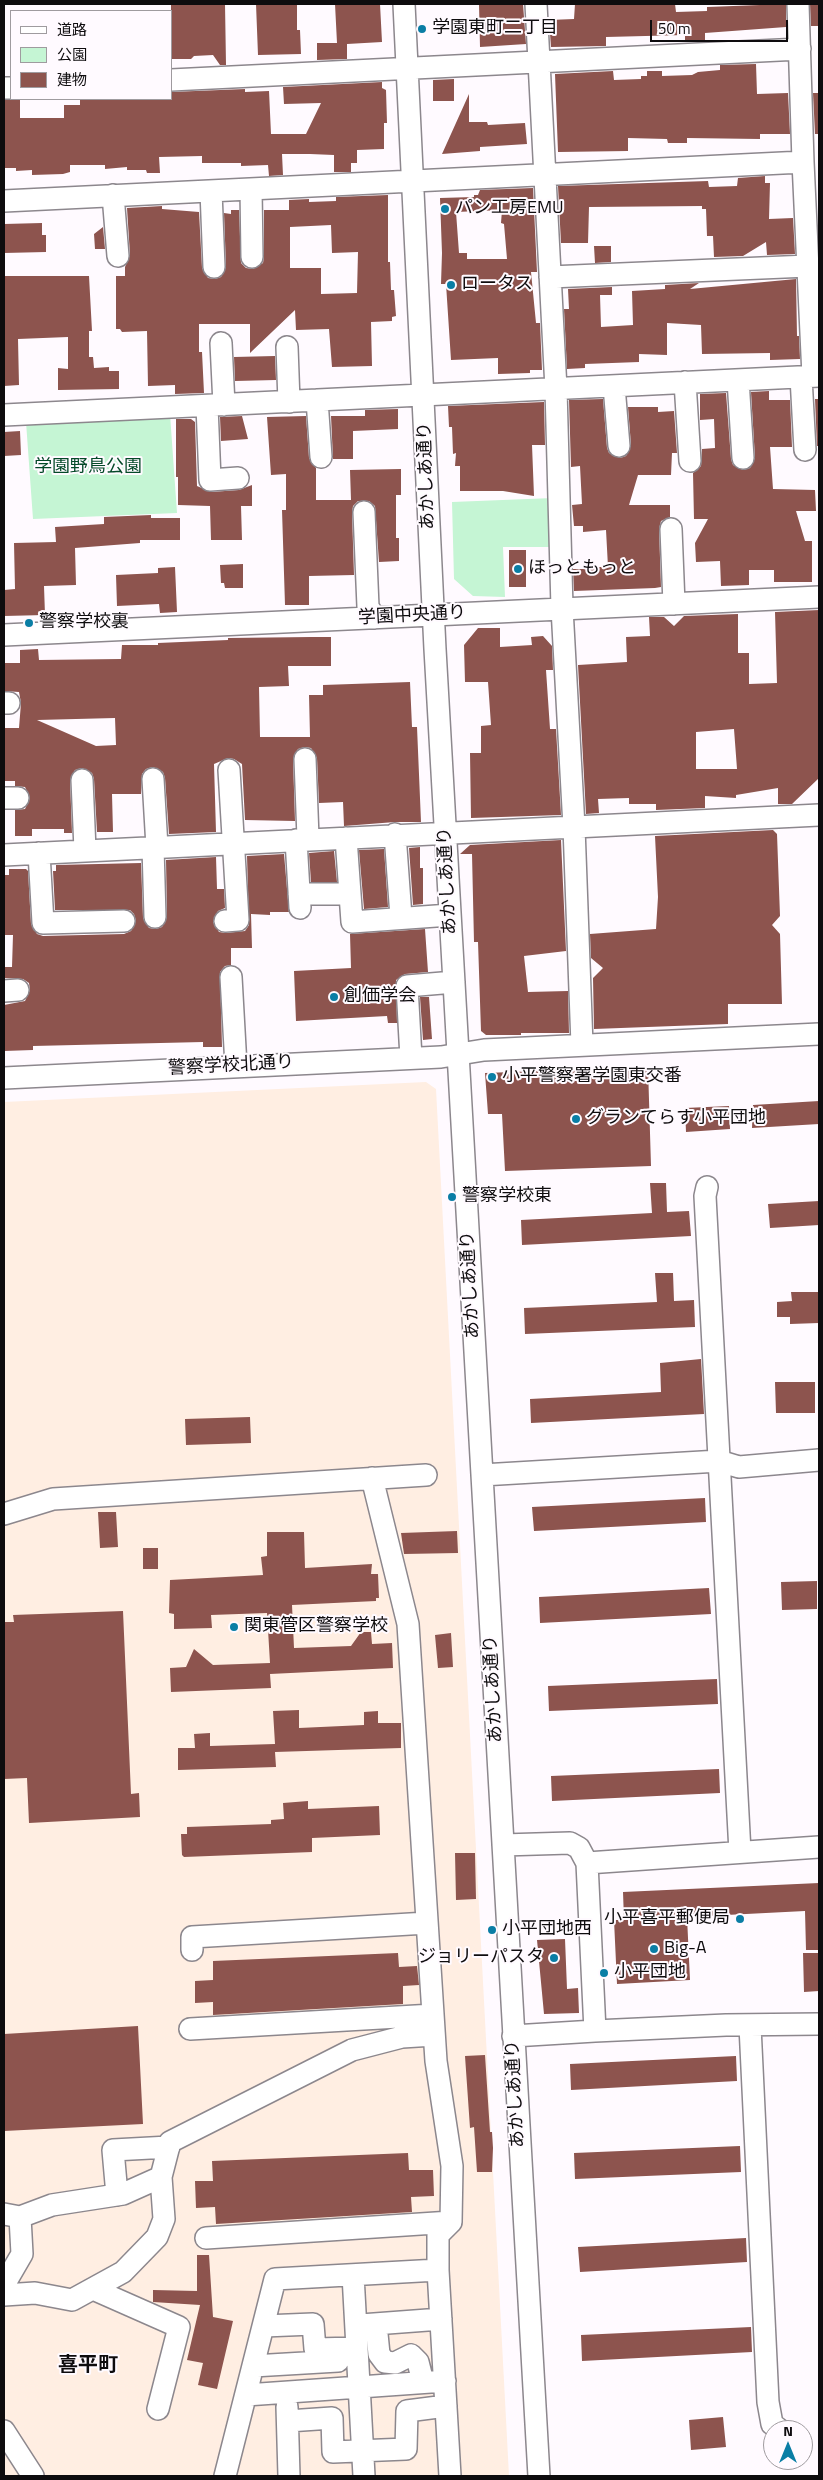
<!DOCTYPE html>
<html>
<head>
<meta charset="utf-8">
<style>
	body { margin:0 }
	#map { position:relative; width:823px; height:2480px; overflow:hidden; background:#fffaff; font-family:"Titillium Web","Noto Sans JP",sans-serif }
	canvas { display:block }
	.frame { position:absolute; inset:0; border:5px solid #0e0c0e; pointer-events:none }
	.legend { position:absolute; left:10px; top:10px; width:162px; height:90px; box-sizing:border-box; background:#fffaff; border:1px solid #9f9b9f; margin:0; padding:6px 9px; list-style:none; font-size:15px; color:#0e0c0e }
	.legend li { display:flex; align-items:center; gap:10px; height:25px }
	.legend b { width:25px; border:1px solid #9f9b9f }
	.north { position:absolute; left:763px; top:2420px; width:50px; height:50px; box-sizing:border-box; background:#fffaff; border:1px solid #9f9b9f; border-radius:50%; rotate:0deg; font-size:14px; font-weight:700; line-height:20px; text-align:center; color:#0e0c0e }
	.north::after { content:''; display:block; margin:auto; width:18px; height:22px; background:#0a7ea5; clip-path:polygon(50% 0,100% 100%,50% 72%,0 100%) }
	.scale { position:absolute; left:650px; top:20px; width:138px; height:22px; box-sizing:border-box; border:2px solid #0e0c0e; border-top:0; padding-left:6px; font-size:15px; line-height:18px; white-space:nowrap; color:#0e0c0e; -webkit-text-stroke:4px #fffaff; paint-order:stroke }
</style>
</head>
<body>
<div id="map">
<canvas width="823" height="2480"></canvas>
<div class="frame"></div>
<ul class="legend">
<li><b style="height:6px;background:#fff"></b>道路</li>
<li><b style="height:14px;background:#c5f5d4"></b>公園</li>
<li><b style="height:14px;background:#8d544e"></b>建物</li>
</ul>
<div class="north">N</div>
<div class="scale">50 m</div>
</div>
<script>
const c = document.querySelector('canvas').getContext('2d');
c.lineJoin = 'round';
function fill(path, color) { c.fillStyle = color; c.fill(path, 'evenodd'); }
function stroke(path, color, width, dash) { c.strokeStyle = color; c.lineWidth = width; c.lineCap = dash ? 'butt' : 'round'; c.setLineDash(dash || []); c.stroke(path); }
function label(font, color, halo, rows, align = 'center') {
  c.font = font + ' "Titillium Web","Noto Sans JP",sans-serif'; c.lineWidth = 4; c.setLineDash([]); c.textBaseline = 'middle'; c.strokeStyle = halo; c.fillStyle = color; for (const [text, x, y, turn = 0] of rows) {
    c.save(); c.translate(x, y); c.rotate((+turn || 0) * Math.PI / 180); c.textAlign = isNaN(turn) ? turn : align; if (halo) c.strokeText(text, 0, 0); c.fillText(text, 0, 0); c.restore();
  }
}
const education = new Path2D(`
	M426 1082 436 1089 509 2476H4V1102Z`);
const green = new Path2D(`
	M170 414 177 513 33 519 26 422Z
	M553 498 554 547H503L505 597 473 596 454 579 452 502Z`);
const building = new Path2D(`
	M171 4H225L226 65H220L213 55 194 56 191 59H171Z
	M256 4H297V30H300L301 54 258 55Z
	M335 4H380L382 42 347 44V59L317 60V43H337Z
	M479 4H523L526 44 480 47Z
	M575 4H675L676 12 707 11V7L786 4V27L705 33V40H685V35L606 37V46L551 47 549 20 574 19Z
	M810 4H819V26H811Z
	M756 64 757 94 788 93 790 134H760V139L687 138V143H668L667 139 628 138V151L558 152 555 74 613 71 614 80 641 79V76H647V71H662V76L692 75 698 72 720 70V65Z
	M454 79V101H433V80Z
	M382 82V88L386 90 387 123H384V149L357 150V163H351V172H334V155L310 154H282L283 175 269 176 268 165 241 166V163H202V156L159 157 160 173H147L146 170H127V167L105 169V165H70V172L63 174 32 175V170L16 171V168H4V100L20 99V118H64V105H80V99H171V92L245 89V92L269 91 271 134H306L321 103 284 104 283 87Z
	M813 93H819V134H815Z
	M469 94V122H487L488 125 525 123 527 144 480 147V151L442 154Z
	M765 176V183H770L769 219 793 218 795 254 767 255 766 242 743 256 714 257 713 236H707L706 209H702V206L589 207 588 243H561L558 186 708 181 709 187 737 186 738 178Z
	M533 188 537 272H531L536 323H540L542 370H530V373L498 374V358L451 360 446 284H441L442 253 440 198 474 197V195H478L480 190ZM502 210 501 223 504 224 507 259H467V253H459L456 212Z
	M388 195V262H390L391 290H394L396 316 392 317V321L371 322 372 366 332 367 329 329 296 330 295 310 250 353V324H199V352H202L204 393 175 394V385L148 386 147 331 122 332 120 329H116V276H125V267L130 255 127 208 162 206V209L199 212 202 268 208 278 215 279 221 277 226 267 224 213 231 214V210H239L241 263 246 268 253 269 263 263 264 257V210H289V200L309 199V202L336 201V197ZM331 225 332 253 358 252 357 293 321 294V268H290V227Z
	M42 223V235H46V252L4 253V224Z
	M103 227 105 249H95L94 234Z
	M594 246H611V262L595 263Z
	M4 276H89L92 331H89V357H93L94 368 109 367V371H119V389L58 390V368L68 369V337L18 339 19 385 4 386Z
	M796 279 797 336H799L800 359 770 360V353L702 354 701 325 667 323V355L639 354V362L585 364V368L567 369 564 309H569L568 289 612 287V295H600L601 327 633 325 632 291 665 289V285L699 283 690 289Z
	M275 356 276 380 235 381 234 357Z
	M769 391V400H790L792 447H770L773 489 815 490 816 511H796L805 541H812V582H774V570H749V585L721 586 720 561 696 562 695 543 708 519H694L693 473 701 466 702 449 715 448 714 419 700 420V394L726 393 731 459 733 465 743 470 750 468 755 458 751 392Z
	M603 399 607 448 609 453 620 458 626 456 631 445 628 407H658V412L674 411 677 453H672L671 475H638L629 505H670V517L661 521 659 529 661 587 655 588 574 591 573 569H597V567H608L606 530 583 532V526H574L572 505 582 504 580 466 571 467 569 400Z
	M815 399H819V446H817Z
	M544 402 545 445H532L534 496 503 491H460V466H455L456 453 453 454 452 427H449L448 406Z
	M398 409V429L353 431V459H333L331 416H365V410Z
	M242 416 248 439 221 441 220 417Z
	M306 416 309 458 316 468V500H351L350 470 401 469V495H396V538H399V561L379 562 375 506 369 501H358L353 506 352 513 354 575 309 576V605H285L282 510H286V474L271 475 267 417Z
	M176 419H191L195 422 197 486 211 492 239 490 252 485V506H241L242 540H211L210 506 178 505V477H176Z
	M20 431 21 455 4 456V432Z
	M151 515V518H180V540H140V543L75 548 76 585 44 586 45 615 4 616V590L15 589 14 543 56 542 55 527 104 524V517Z
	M509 550H526V587H509Z
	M243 564V588H225L224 583H221L220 565Z
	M175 567 177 612 160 613 159 604 117 606 116 575 158 573V568Z
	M819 610V778L792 804H778V788L736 795V798L705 796V808L656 810V804H629V798L598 799 599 813 586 814 578 665 627 662 626 637 650 636 649 617H664L674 626 684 616 738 614V653H749V684L777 683 775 612ZM734 729 737 769H696V732Z
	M478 628H500V647L532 645 531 637 543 636 552 646 553 670H546L550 729H556L561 815 471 818 470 753H481V726L491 725 488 682H465L464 645Z
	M311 637H331V666H288L289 686 259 687 260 737H310L309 695H323V685L410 682 412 727H417L421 822H395L344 826 343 802 319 803 317 758 311 748 305 747 298 749 293 759 295 821 245 820 242 764 234 759 228 758 214 764 216 832 169 834 165 778 163 772 153 767 146 769 142 774 141 794H112L113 832H97L94 779 92 773 82 768 75 770 70 780 72 833H64V829H32V836H15V810L25 809 30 798 25 787 15 786V781H4V728H19L21 703 19 692 4 691V663H20V650L38 649 39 660 121 659 122 645H158V643L228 640V638ZM115 718 116 745 96 746 37 720Z
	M773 830 777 834 780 916 772 925 780 934 782 1004H728V1024L594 1029 593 978 603 968 591 958 590 934 656 929 658 897 655 836Z
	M561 840 566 951 524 956 528 992 568 991 569 1033H521V1035H486L481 1031 478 942H474L472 854H460L470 845Z
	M420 847V868H423V904L413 905 409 848Z
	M384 849 388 907 364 909 359 850Z
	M334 851 337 882H311L309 853Z
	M284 854 289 912H270V915L251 914 252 948H231V965L225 966 220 972 222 1047H203V1042L33 1046V1050L4 1051V1005L25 1001 30 990 29 983 23 979 4 978V967H12L13 935H4V875H9V869H26L28 871 31 924 37 934 43 936 124 934 131 931 136 921 134 914 130 910H55L53 871H56V865L141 863 143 918 149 928 156 929 162 927 167 917 166 860 216 857 217 889H224L225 908 218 911 213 922 219 932 226 933 245 931 249 925 247 856Z
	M425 929 428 972 405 974 396 980 397 1023H388L387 1016 296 1021 294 971 351 968 350 934Z
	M420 997H429L432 1039 423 1040Z
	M648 1067 651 1166 505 1171 502 1114H488L485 1073Z
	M819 1101V1124L752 1128 753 1105Z
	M729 1106 730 1129 686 1132 685 1108Z
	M650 1183H666L667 1212 689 1211 691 1236 522 1245 521 1220 652 1213Z
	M819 1201V1225L770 1228 768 1204Z
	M655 1273H673L674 1301 694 1300 695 1327 525 1334 524 1308 657 1302Z
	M791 1292H819V1323L790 1324V1317H777V1302L792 1301Z
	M701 1359 704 1414 531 1423 530 1399 661 1392 660 1363Z
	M775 1382H815V1413H776Z
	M250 1417 251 1443 186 1445 185 1419Z
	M705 1498 706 1522 534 1531 532 1507Z
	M98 1512H116L118 1547 100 1548Z
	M457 1531 458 1553 404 1554 401 1533Z
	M267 1532H304L305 1568 372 1564 371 1574H378L379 1598H376V1601L292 1605 294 1648 351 1646 361 1632H371L372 1644 392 1643 393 1668 270 1674 271 1688 171 1692 170 1668 186 1667 194 1649 213 1665 270 1663 267 1613 211 1615 212 1628 174 1629V1614L169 1613 170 1580 263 1575 261 1557 267 1556Z
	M143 1548H158V1569H143Z
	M817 1581V1609L782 1610 781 1582Z
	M709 1588 711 1614 540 1623 539 1597Z
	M123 1611 131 1794 139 1793 140 1817 29 1823 27 1778 4 1779V1622H14L13 1615Z
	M451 1633 453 1667 438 1668 435 1635Z
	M717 1679 718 1704 549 1711 548 1686Z
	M299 1710V1728L364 1725V1712L378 1711V1723H401V1748L275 1752 276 1767 178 1770V1748H195L194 1734 210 1733V1746L275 1744 273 1711Z
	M719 1769 720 1793 552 1801 551 1776Z
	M308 1801V1809L379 1806 380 1835 312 1838V1852L184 1857 182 1855 181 1834H187V1827L271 1824V1820L284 1819 283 1803Z
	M455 1853H475L476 1899 456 1900Z
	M819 1883V1950H806L805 1911 687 1917 690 1980 617 1984 614 1920H624L623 1892Z
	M565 1939 567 1989 578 1988 579 2013 544 2014 537 1940Z
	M398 1953 399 1967 417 1966 419 1985 403 1986V2004L213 2015V2002L195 2003V1981L213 1980V1961Z
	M803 1953H819V1991L804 1992Z
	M138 2026 143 2124 4 2131V2034Z
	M485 2055 490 2132H492L493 2148 492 2172H477L474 2127 470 2128 465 2056Z
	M736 2056 737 2081 571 2090 570 2064Z
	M740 2146 741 2172 575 2179 574 2153Z
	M408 2153 409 2170H433L434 2196 411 2197 412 2212 216 2224 215 2207 196 2208 195 2181H213L212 2161Z
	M746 2238 747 2262 580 2272 578 2247Z
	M197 2255H209L213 2317 233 2321 217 2389 198 2385 203 2363 187 2360 200 2305 153 2302V2290L197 2291Z
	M751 2327 752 2352 582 2361 581 2335Z
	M723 2417 726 2447 691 2450 689 2420Z`);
const minor = new Path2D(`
	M404 4 435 649 539 2476
	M536 4 556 389 562 608 574 827 582 1045
	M798 4 803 162 813 376
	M171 80 800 49
	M4 88H11
	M251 189 252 257
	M211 191 214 267
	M113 195 118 256
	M4 201 803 162
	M550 277 808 266
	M221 343 224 405
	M287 347 289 402
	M801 377 805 450
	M738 380 743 458
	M685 382 690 461
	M614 386 619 446
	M317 400 321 457
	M207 406 210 480 238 478
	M4 415 819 376
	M364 512 368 607 375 618
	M671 529 674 604
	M4 635 819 597
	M4 703H9
	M305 759 308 838
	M153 779 157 847
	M82 780 85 850
	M4 798H18
	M395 834 401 917
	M346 838 352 922 450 915
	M296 840 300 908
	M153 847 155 917
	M39 853 43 923 124 921
	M4 855 819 815
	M299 894H349
	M225 921 238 920 229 770
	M231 977 236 1066
	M4 991 18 990
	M411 1058 407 986 454 982
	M4 1078 441 1057 484 1050 819 1034
	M707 1187 705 1196 740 1852
	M482 1475 719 1461 739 1467 819 1460
	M372 1478 408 1624 436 2061 452 2166 451 2222 438 2235V2270L450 2476
	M4 1514 53 1499 426 1475
	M503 1845 570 1843 579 1848 587 1863 595 2031 513 2036
	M587 1863 819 1847
	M192 1950V1937L427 1923
	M750 2026 768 2402 772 2424 780 2430
	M190 2029 433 2015
	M595 2031 726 2025 819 2024
	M117 2195 113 2150 169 2147
	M4 2214 20 2217 22 2254 4 2285
	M20 2217 52 2205 123 2194 161 2177
	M206 2238 451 2222
	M353 2275 364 2476
	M93 2289 179 2327 158 2409
	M4 2295 35 2293 72 2300 123 2272 157 2237 164 2219 161 2177 170 2142 352 2050 402 2037 434 2035
	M376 2324 379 2354 385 2362 395 2363 411 2355 418 2362 423 2382
	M361 2325 441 2319
	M264 2326 313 2324 315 2349 357 2348
	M253 2366 338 2361
	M246 2395 445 2381
	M287 2407 289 2476
	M288 2421 332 2418 333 2452 406 2449 407 2411 446 2406
	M4 2431 33 2476
	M225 2476 275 2279 438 2270`);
const markers = [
	[422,29,5,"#0a7ea5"],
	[445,209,5,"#0a7ea5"],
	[451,285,5,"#0a7ea5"],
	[518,569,5,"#0a7ea5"],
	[29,623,5,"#0a7ea5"],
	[334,997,5,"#0a7ea5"],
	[492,1077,5,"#0a7ea5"],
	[576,1119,5,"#0a7ea5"],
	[452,1197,5,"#0a7ea5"],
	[234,1627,5,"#0a7ea5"],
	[740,1919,5,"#0a7ea5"],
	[492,1930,5,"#0a7ea5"],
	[654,1949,5,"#0a7ea5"],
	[554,1958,5,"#0a7ea5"],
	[604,1973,5,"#0a7ea5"]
];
const poiNames = [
	["学園東町二丁目",432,29],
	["パン工房EMU",455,209],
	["ロータス",461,285],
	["ほっともっと",528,569],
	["警察学校裏",39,623],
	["創価学会",344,997],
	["小平警察署学園東交番",502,1077],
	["グランてらす小平団地",586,1119],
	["警察学校東",462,1197],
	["関東管区警察学校",244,1627],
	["小平喜平郵便局",730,1919,"right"],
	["小平団地西",502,1930],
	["Big-A",664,1949],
	["ジョリーパスタ",544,1958,"right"],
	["小平団地",614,1973]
];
const parkNames = [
	["学園野鳥公園",88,468]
];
const streetNames = [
	["あかしあ通り",427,476,-92],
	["学園中央通り",412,616,-3],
	["あかしあ通り",448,881,-93],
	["警察学校北通り",231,1066,-3],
	["あかしあ通り",471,1285,-93],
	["あかしあ通り",494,1689,-93],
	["あかしあ通り",516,2094,-93]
];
const quarterNames = [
	["喜平町",88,2366]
];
fill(education, '#ffeee2');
fill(green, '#c5f5d4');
fill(building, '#8d544e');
stroke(minor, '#8c878d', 24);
stroke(minor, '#fff', 21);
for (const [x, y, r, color] of markers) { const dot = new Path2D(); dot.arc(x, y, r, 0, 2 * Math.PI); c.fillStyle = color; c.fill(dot); stroke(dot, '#fffaff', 2); }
label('18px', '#0e0c0e', '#fffaff', poiNames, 'left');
label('18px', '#044928', '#fffaff', parkNames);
label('18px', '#0e0c0e', '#fffaff', streetNames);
label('bold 20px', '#0e0c0e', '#fffaff', quarterNames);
</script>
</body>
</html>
